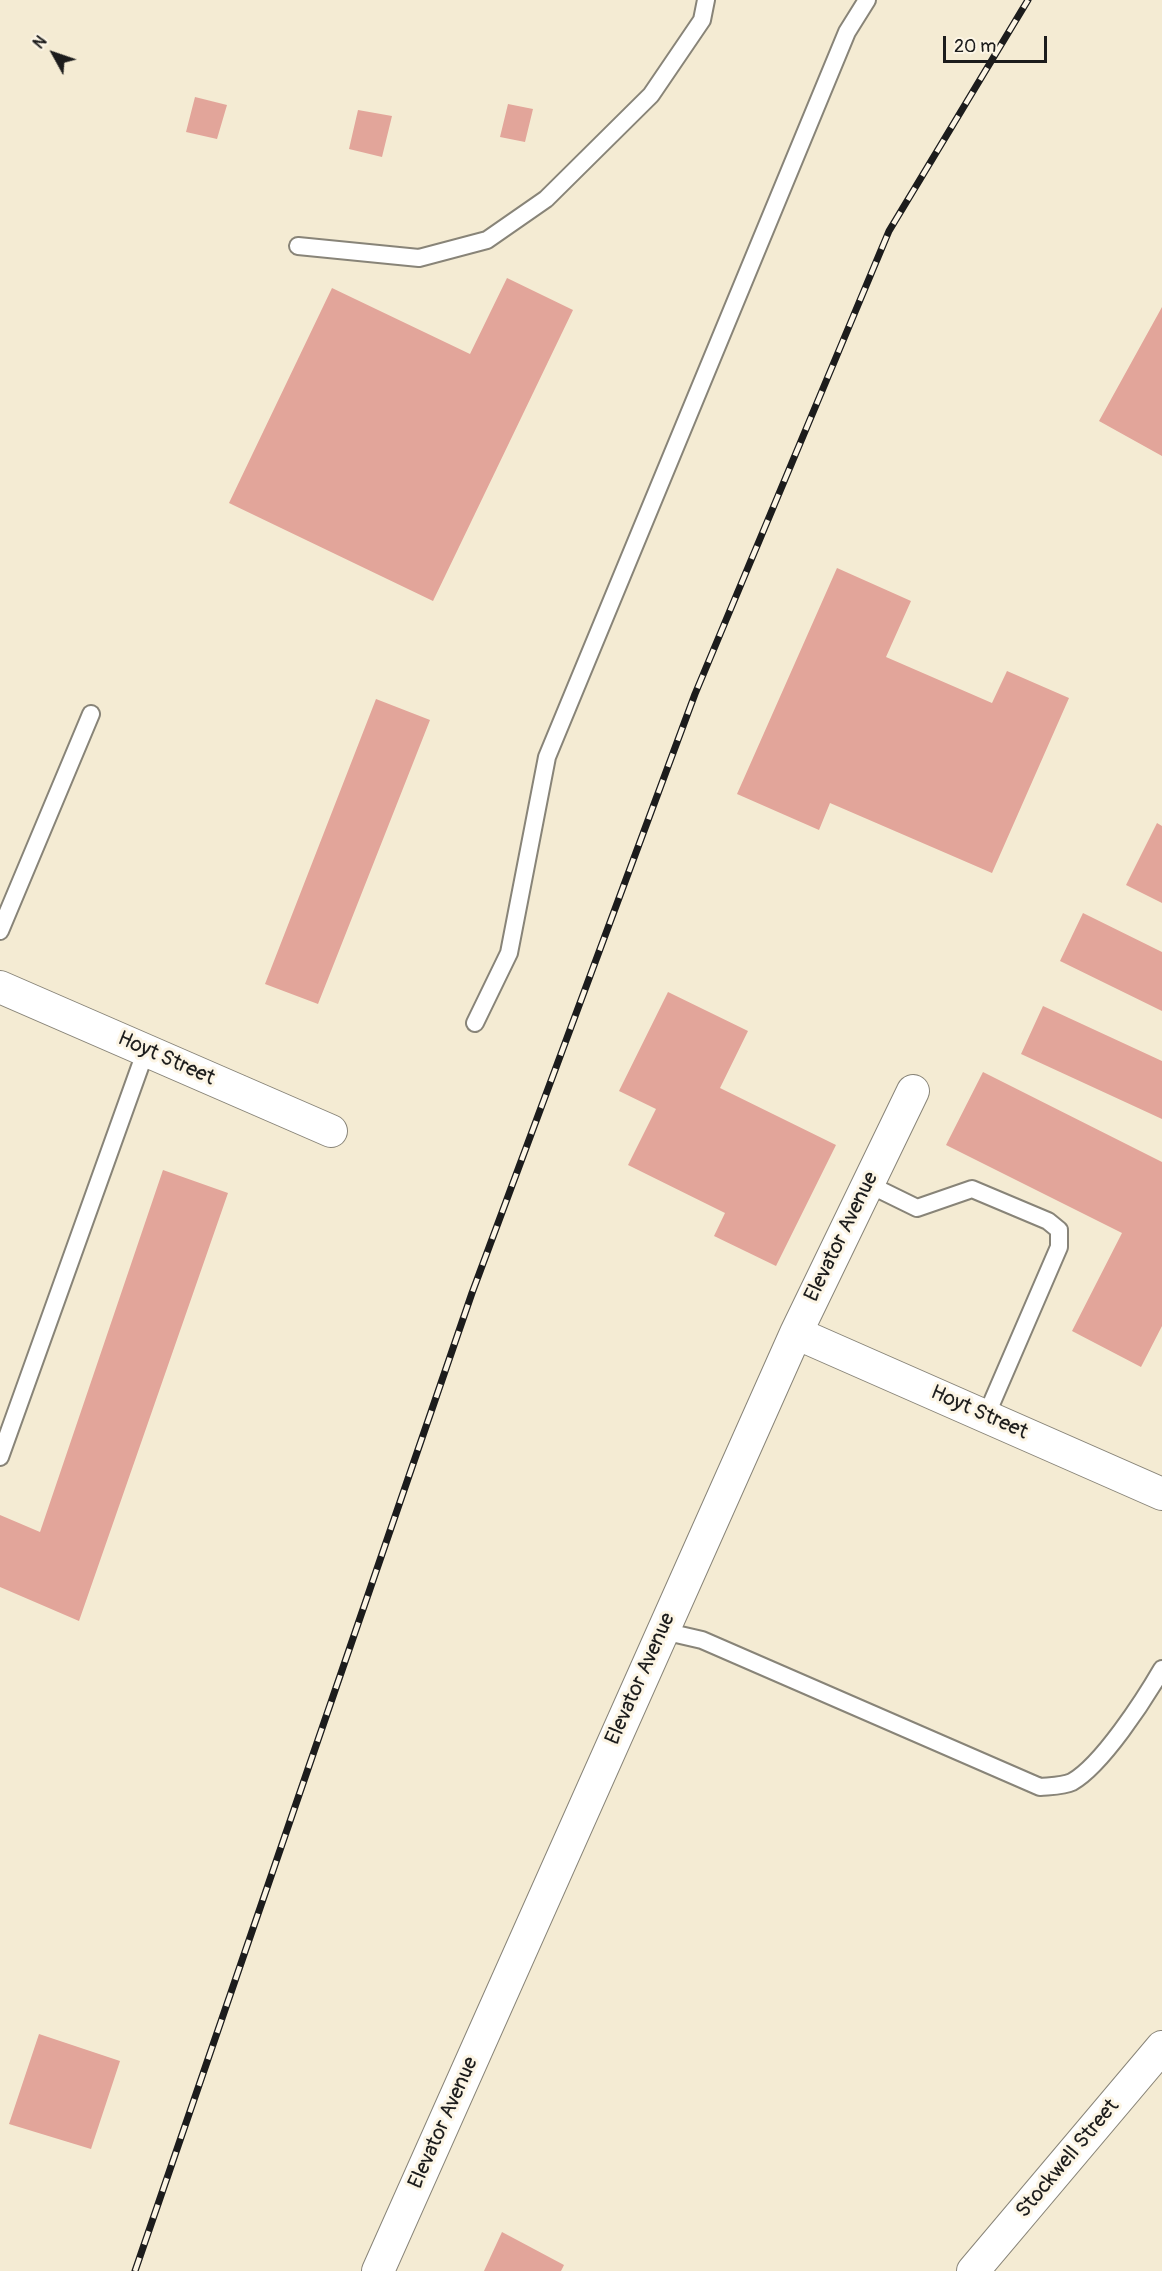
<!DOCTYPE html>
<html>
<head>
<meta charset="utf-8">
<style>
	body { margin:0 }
	#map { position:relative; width:1162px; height:2271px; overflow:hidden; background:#f4ebd3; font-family:Pangolin,sans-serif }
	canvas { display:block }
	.north { position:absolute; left:24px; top:24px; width:60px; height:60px; -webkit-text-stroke:4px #fcf5e5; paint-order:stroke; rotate:310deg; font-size:16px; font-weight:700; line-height:24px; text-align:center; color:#1c1c1c }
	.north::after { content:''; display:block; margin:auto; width:21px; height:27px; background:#1c1c1c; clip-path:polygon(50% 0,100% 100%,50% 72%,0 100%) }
	.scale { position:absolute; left:943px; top:36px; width:104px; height:27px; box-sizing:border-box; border:3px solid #1c1c1c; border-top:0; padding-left:8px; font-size:18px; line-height:21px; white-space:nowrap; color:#1c1c1c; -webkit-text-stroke:4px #fcf5e5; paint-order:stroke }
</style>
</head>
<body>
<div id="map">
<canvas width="1162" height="2271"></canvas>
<div class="north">N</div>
<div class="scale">20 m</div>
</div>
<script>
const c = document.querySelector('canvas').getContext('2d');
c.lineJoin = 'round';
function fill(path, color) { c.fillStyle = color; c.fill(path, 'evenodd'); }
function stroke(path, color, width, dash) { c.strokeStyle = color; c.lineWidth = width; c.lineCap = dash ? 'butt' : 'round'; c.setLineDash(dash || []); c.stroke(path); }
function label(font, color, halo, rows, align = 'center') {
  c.font = font + ' Pangolin,sans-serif'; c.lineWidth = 6; c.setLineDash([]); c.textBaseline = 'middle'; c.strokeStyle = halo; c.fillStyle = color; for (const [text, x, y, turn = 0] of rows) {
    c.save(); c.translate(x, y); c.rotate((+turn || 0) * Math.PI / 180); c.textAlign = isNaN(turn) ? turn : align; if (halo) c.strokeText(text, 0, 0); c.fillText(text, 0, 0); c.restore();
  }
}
const building = new Path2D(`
	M195 97 227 105 217 139 186 132Z
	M508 104 533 109 525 142 500 137Z
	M358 110 392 116 382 157 349 149Z
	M507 278 573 310 433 601 229 503 332 288 470 354Z
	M1162 307V456L1099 421Z
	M837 568 911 601 886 657 992 703 1007 671 1069 698 992 873 830 803 819 830 737 794Z
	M376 699 430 720 318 1004 265 984Z
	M1157 823 1162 826V903L1126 885Z
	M1083 913 1162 952V1011L1060 961Z
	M668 992 748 1031 720 1088 836 1145 776 1266 714 1236 725 1213 628 1165 656 1109 619 1091Z
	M1043 1006 1162 1061V1119L1021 1054Z
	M983 1072 1162 1162V1326L1141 1367 1072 1331 1122 1233 946 1145Z
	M163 1170 228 1193 79 1621 0 1587V1515L40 1532Z
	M39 2034 120 2061 91 2149 9 2124Z
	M502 2232 564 2265 561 2271H484Z`);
const lane = new Path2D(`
	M298 246 419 258 487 240 546 199 651 95 702 20 706 0
	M0 931 91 714
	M475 1023 509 953 547 757 847 32 867 0
	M868 1184 917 1208 972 1189 1048 1221 1059 1230V1247L986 1416
	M0 1457 146 1050
	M663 1631 702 1640 1040 1787C1050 1786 1064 1786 1072 1782 1102 1765 1144 1700 1162 1669`);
const street = new Path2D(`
	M0 987 331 1131
	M796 1333 1162 1494
	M378 2271 796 1333 913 1091
	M973 2271 1162 2047`);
const rail = new Path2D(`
	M135 2271 472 1293 695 694 889 231 1028 0`);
const streetNames = [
	["Hoyt Street",166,1059,24],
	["Elevator Avenue",842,1237,-64],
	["Hoyt Street",979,1413,24],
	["Elevator Avenue",641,1679,-66],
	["Elevator Avenue",444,2123,-66],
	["Stockwell Street",1068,2159,-50]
];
fill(building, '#e2a59a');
stroke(lane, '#888478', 20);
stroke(street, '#888478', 34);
stroke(lane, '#fff', 16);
stroke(street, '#fff', 32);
stroke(rail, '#1c1c1c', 7);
stroke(rail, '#fcf5e5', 4.5, [14]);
label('21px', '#1c1c1c', '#fcf5e5', streetNames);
</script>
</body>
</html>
